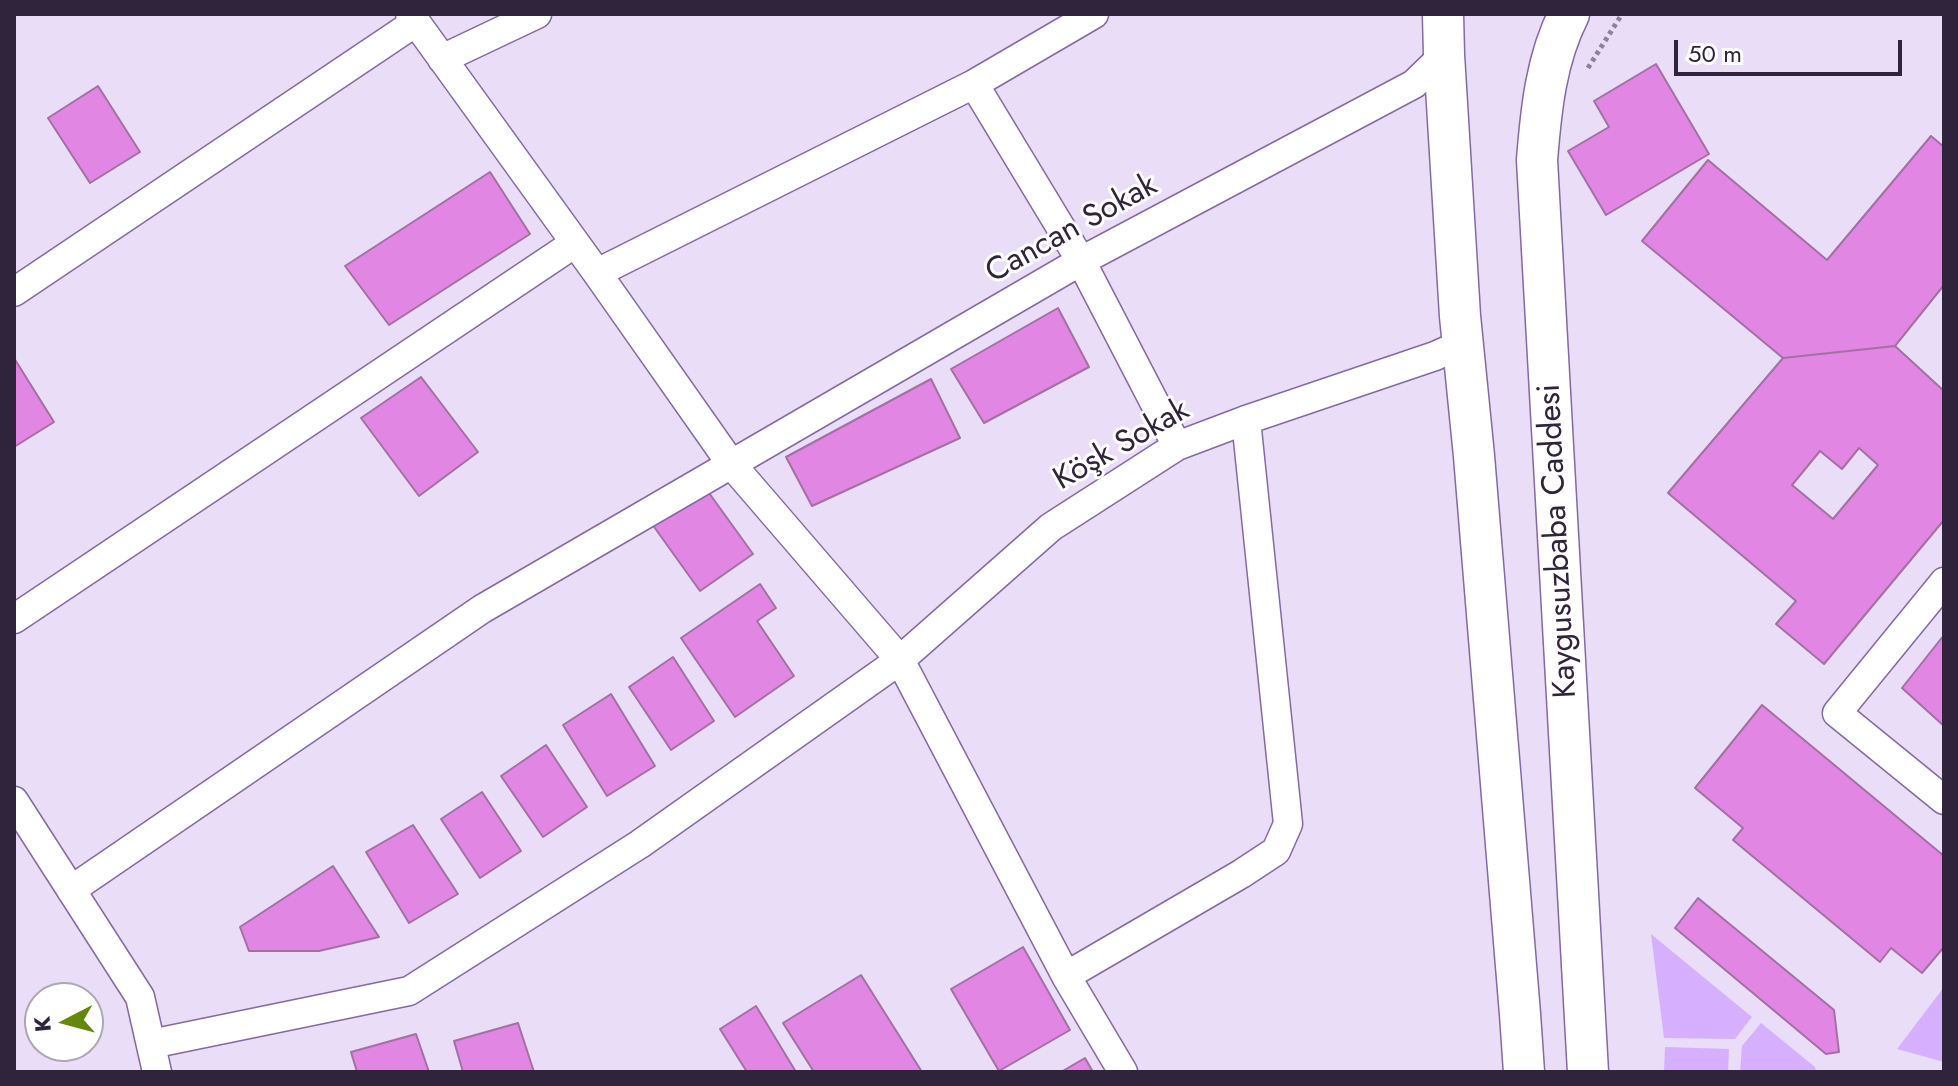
<!DOCTYPE html>
<html>
<head>
<meta charset="utf-8">
<style>
	body { margin:0 }
	#map { position:relative; width:1958px; height:1086px; overflow:hidden; background:#e9ddf7; font-family:Jost,sans-serif }
	canvas { display:block }
	.frame { position:absolute; inset:0; border:16px solid #30243d; pointer-events:none }
	.north { position:absolute; left:24px; top:982px; width:80px; height:80px; box-sizing:border-box; background:#fff; border:2px solid #aca7b1; border-radius:50%; rotate:264deg; font-size:22px; font-weight:700; line-height:32px; text-align:center; color:#30243d }
	.north::after { content:''; display:block; margin:auto; width:28px; height:36px; background:#64880c; clip-path:polygon(50% 0,100% 100%,50% 72%,0 100%) }
	.scale { position:absolute; left:1674px; top:40px; width:228px; height:36px; box-sizing:border-box; border:4px solid #30243d; border-top:0; padding-left:10px; font-size:24px; line-height:28px; white-space:nowrap; color:#30243d; -webkit-text-stroke:6px #fff; paint-order:stroke }
</style>
</head>
<body>
<div id="map">
<canvas width="1958" height="1086"></canvas>
<div class="frame"></div>
<div class="north">K</div>
<div class="scale">50 m</div>
</div>
<script>
const c = document.querySelector('canvas').getContext('2d');
c.lineJoin = 'round';
function fill(path, color) { c.fillStyle = color; c.fill(path, 'evenodd'); }
function stroke(path, color, width, dash) { c.strokeStyle = color; c.lineWidth = width; c.lineCap = dash ? 'butt' : 'round'; c.setLineDash(dash || []); c.stroke(path); }
function label(font, color, halo, rows, align = 'center') {
  c.font = font + ' Jost,sans-serif'; c.lineWidth = 6; c.setLineDash([]); c.textBaseline = 'middle'; c.strokeStyle = halo; c.fillStyle = color; for (const [text, x, y, turn = 0] of rows) {
    c.save(); c.translate(x, y); c.rotate((+turn || 0) * Math.PI / 180); c.textAlign = isNaN(turn) ? turn : align; if (halo) c.strokeText(text, 0, 0); c.fillText(text, 0, 0); c.restore();
  }
}
const green = new Path2D(`
	M1651 934 1752 1017 1735 1039 1664 1038Z
	M1944 987V1062L1897 1049Z
	M1761 1023 1815 1067 1816 1072H1740L1742 1046Z
	M1665 1047 1729 1049 1728 1072H1664Z`);
const building = new Path2D(`
	M1656 64 1709 154 1606 215 1568 151 1609 127 1594 101Z
	M98 86 140 152 90 183 48 118Z
	M1931 136 1944 147V285L1895 346 1783 358 1642 241 1708 160 1827 260Z
	M490 172 530 234 389 325 345 266Z
	M1058 308 1089 367 984 423 951 369Z
	M1895 346 1944 391V520L1824 664 1776 624 1796 601 1668 493 1783 358ZM1859 448 1878 465 1833 519 1792 485 1820 451 1842 469Z
	M14 358 54 422 14 447Z
	M421 377 478 452 419 496 361 418Z
	M931 379 960 438 812 506 786 457Z
	M704 486 753 554 700 591 652 524Z
	M760 584 776 608 757 621 794 676 735 717 681 638Z
	M1944 635V726L1902 688Z
	M673 657 714 721 671 750 629 687Z
	M611 694 655 766 607 796 563 725Z
	M1762 705 1944 856V947L1922 973 1891 948 1880 962 1733 840 1743 828 1695 788Z
	M546 745 587 807 543 837 501 776Z
	M482 792 521 851 480 878 441 819Z
	M413 825 458 894 409 923 366 852Z
	M333 866 379 937 319 951H249L240 927Z
	M1698 898 1834 1010 1839 1052 1826 1054 1675 928Z
	M1023 947 1070 1030 999 1071 951 989Z
	M861 975 922 1072H814L783 1023Z
	M756 1006 796 1072H747L720 1029Z
	M518 1023 534 1072H463L454 1041Z
	M416 1034 429 1072H357L351 1052Z
	M1085 1058 1093 1072H1061Z`);
const path = new Path2D(`
	M1588 68 1622 14`);
const minor = new Path2D(`
	M410 14 597 273 732 465 900 660 1066 976 1123 1072
	M442 59 537 14
	M974 84 1081 261 1177 446
	M597 273 974 84 1094 14
	M14 292 416 22
	M1944 582 1837 713 1944 800
	M14 619 575 243
	M14 801 140 997 157 1072
	M71 890 482 609 1081 261 1414 84 1444 55
	M1066 976 1241 874 1276 851 1288 824 1246 420
	M151 1044 409 991 640 844 900 660 1051 527 1177 446 1246 420 1435 356 1462 344`);
const secondary = new Path2D(`
	M1443 14 1444 55 1460 316 1474 456 1520 1014 1524 1072
	M1569 14C1546 59 1541 110 1537 160L1588 1072`);
const streetNames = [
	["Cancan Sokak",1072,230,-29],
	["Köşk Sokak",1122,446,-30],
	["Kaygusuzbaba Caddesi",1559,541,-93]
];
fill(green, '#d6b0fe');
fill(building, '#e186e3');
stroke(building, '#a270a3', 2);
stroke(minor, '#8569a3', 31);
stroke(secondary, '#8569a3', 43);
stroke(path, '#8d819b', 5, [4, 4]);
stroke(minor, '#fff', 28);
stroke(secondary, '#fff', 40);
label('32px', '#30243d', '#fff', streetNames);
</script>
</body>
</html>
